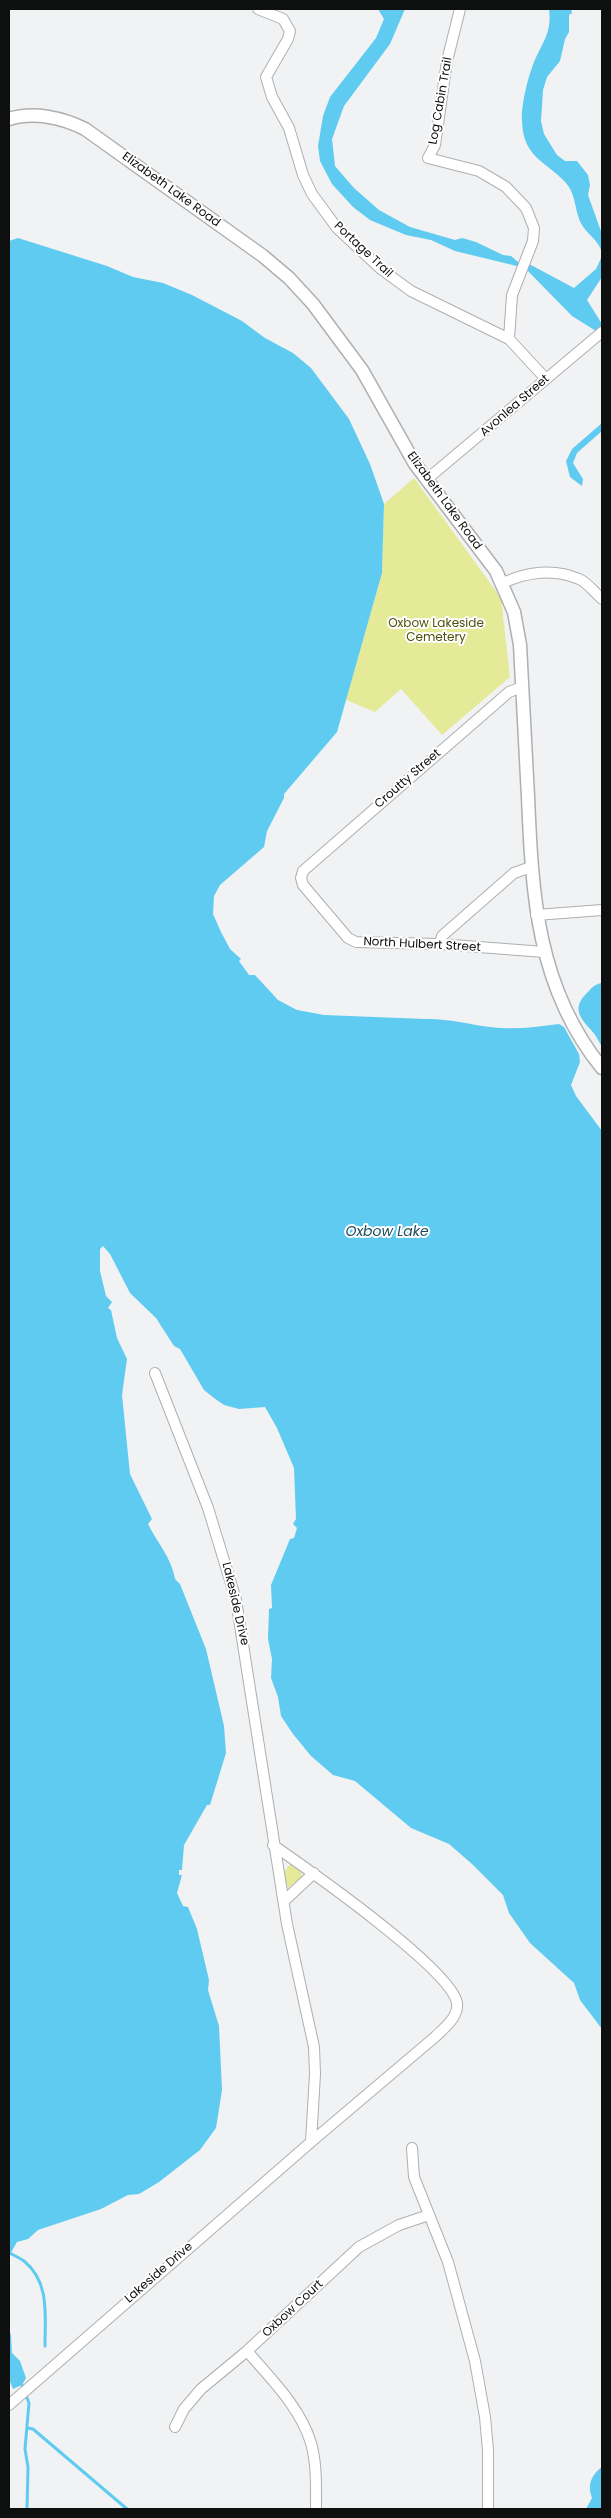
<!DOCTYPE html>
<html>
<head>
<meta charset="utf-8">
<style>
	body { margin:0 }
	#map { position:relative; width:611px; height:2518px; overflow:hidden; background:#f1f2f3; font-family:Poppins,sans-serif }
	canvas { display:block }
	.frame { position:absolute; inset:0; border:10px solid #0e0f0f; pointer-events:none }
</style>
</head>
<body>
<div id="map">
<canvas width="611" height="2518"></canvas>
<div class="frame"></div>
</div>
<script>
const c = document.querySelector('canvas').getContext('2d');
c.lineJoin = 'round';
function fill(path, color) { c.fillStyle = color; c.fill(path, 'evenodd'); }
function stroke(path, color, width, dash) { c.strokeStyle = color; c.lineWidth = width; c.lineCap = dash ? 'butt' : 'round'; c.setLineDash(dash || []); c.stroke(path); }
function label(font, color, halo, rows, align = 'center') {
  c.font = font + ' Poppins,sans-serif'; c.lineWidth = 4; c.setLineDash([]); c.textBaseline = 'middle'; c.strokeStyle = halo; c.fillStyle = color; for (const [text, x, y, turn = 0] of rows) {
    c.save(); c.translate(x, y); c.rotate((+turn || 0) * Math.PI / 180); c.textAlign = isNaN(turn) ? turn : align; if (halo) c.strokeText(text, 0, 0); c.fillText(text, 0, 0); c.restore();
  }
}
const green = new Path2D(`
	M414 478 501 598 510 677 442 735 401 689 375 712 346 700 382 573 384 504Z
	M290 1864 301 1872 302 1877 288 1888 283 1874Z`);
const water = new Path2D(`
	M378 9H405L390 44 344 106 332 139 335 166 354 188 379 210 410 227 455 240 462 238 476 242 503 255 511 256 518 262 531 265 574 288 596 269 602 256V277L587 300 602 324V339L596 331 572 316 525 268 455 251 431 240 406 235 370 220 353 207 332 184 320 161 318 146 323 116 330 97 376 38 384 19Z
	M549 9H571L572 13 569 15V32L565 39 560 61 547 77 543 90 541 121 544 134 557 155 565 161H577L588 175 590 185 588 195 602 234V252C598 240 588 235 582 225 574 211 577 196 566 183 546 161 523 158 522 121 521 105 528 77 534 62 543 41 552 33 549 9Z
	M18 238 107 266 133 277 163 283 192 295 242 321 265 338 293 353 311 368 349 419 370 464 384 504 382 573 337 732 284 794V798L267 831 264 847 220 885 214 896 213 914 221 932 230 949 241 959 239 961 249 975H255L278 1000 297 1010 324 1015 425 1019C445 1018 468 1024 490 1027 513 1030 536 1027 559 1024L564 1027 579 1054 580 1062 571 1085 576 1096 602 1131V2029L580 2000 574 1983 530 1943 509 1913 503 1895 472 1864 449 1844 411 1828 355 1781 333 1775 311 1756 293 1734 281 1716 278 1697 271 1678 272 1659 268 1639 269 1609 272 1608 271 1585 290 1539 294 1538 297 1528 293 1524 296 1519 294 1468 277 1428 265 1407 239 1409 224 1405 214 1398 204 1390 180 1349 174 1346 156 1318 130 1293 110 1254 103 1246 100 1249V1271L106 1296 112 1302 108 1308 111 1310 117 1338 127 1359 122 1395 130 1474 152 1519 148 1524C157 1542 172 1559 175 1579L180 1584 206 1649 224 1726 226 1753 210 1805H207L184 1845 182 1870H179V1875H182L177 1893 183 1906 188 1907 197 1929 209 1980 208 1990 219 2026 222 2090 216 2128 200 2150 159 2182 139 2194 128 2195 101 2209 38 2230 28 2239 17 2242 9 2256V241Z
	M602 423V431L577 453 573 463 583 479 582 486 570 477 566 461 572 449Z
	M602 983V1047C599 1042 596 1035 591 1030 580 1018 572 1008 586 994 591 989 594 984 602 983Z
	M9 2330 11 2335 12 2353 20 2361 26 2378 22 2385 13 2389 9 2379Z
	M602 2467V2509H586L592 2498C587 2485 591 2475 602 2467Z`);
const stream = new Path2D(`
	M10 2253C15 2256 20 2258 24 2261 50 2282 45 2315 45 2346
	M22 2385 29 2403 25 2449 28 2467 27 2509
	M27 2428 33 2429 127 2509`);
const minor = new Path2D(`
	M258 9 283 19 290 31 288 39 266 77 272 97 289 128 303 175 312 194 337 228 381 269 411 291 509 339
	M460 9 447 61 435 145 428 158 479 171 506 187 526 208 534 228 533 241 512 295 509 339 546 379
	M426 480 602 332
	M503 583C526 572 554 568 579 579 587 582 595 593 602 599
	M522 687 509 692 303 871 301 878 303 885 348 938 356 942 440 944 544 952
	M536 915 602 910
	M440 944 442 936 514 873 531 867
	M273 1845C306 1868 452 1970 457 2003 459 2017 444 2028 435 2037L311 2142
	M284 1901 314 1873
	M412 2148 414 2177 448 2262 475 2361 485 2417 488 2450V2509
	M247 2351C271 2379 300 2407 311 2443 317 2464 316 2488 316 2509
	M9 2405 311 2142 315 2074 314 2047 287 1924 236 1600 208 1508 155 1373
	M175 2427 184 2409 201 2389 247 2351 359 2247 399 2225 429 2215`);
const tertiary = new Path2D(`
	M9 119C34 111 63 118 85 129L263 256 289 278 313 304 362 370 415 464 496 571 514 612 520 645C523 696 525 746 528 796 532 895 537 988 602 1068`);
const streetNames = [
	["Log Cabin Trail",441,101,-80],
	["Elizabeth Lake Road",171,190,36],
	["Portage Trail",363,250,43],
	["Avonlea Street",515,406,-41],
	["Elizabeth Lake Road",444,501,54],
	["Croutty Street",408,779,-41],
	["North Hulbert Street",422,945,3],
	["Lakeside Drive",235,1604,77],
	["Lakeside Drive",159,2273,-41],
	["Oxbow Court",293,2309,-43]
];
const parkNames = [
	["Oxbow Lakeside",436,624],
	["Cemetery",436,638]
];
const waterNames = [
	["Oxbow Lake",387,1232]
];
fill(green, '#e4ea98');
fill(water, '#5fcbf0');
stroke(stream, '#5fcbf0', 3);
stroke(minor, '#aeafb0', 12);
stroke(tertiary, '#aeafb0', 15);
stroke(minor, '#fff', 10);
stroke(tertiary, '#fff', 12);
label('12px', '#0e0f0f', '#fff', streetNames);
label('12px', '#4f510e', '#fff', parkNames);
label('italic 14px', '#204e5f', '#fff', waterNames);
</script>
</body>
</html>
